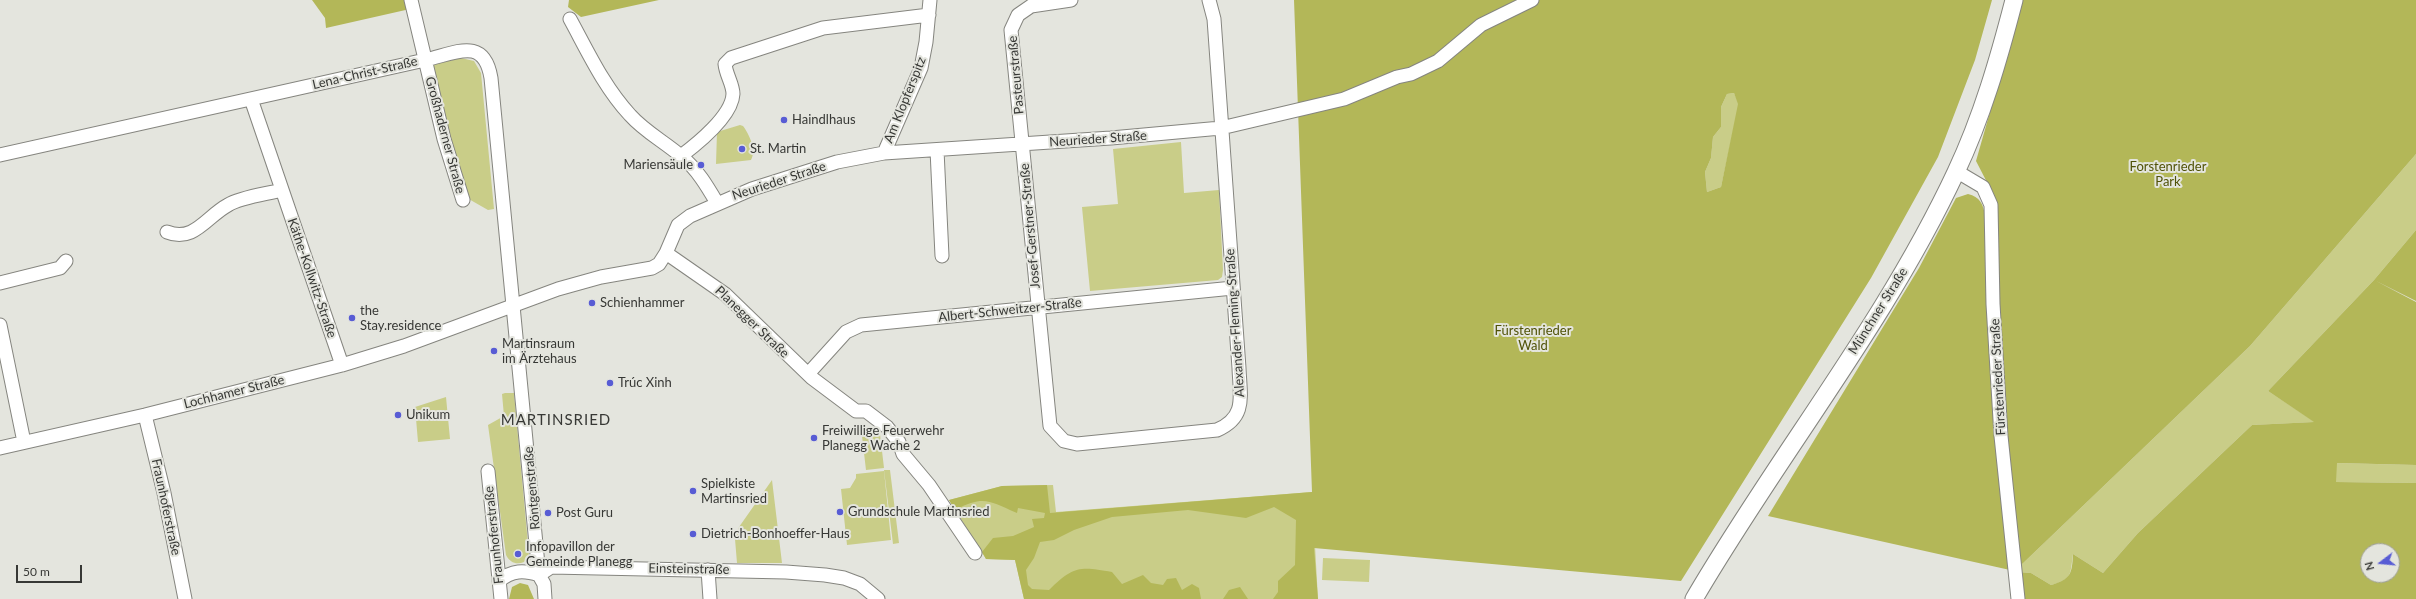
<!DOCTYPE html>
<html>
<head>
<meta charset="utf-8">
<style>
	body { margin:0 }
	#map { position:relative; width:2416px; height:599px; overflow:hidden; background:#e4e5de; font-family:Lato,sans-serif }
	canvas { display:block }
	.north { position:absolute; left:2360px; top:543px; width:40px; height:40px; box-sizing:border-box; background:#e4e5de; border:1px solid #9fa09a; border-radius:50%; rotate:254deg; font-size:11px; font-weight:700; line-height:16px; text-align:center; color:#373835 }
	.north::after { content:''; display:block; margin:auto; width:14px; height:18px; background:#585cd4; clip-path:polygon(50% 0,100% 100%,50% 72%,0 100%) }
	.scale { position:absolute; left:16px; top:565px; width:66px; height:18px; box-sizing:border-box; border:2px solid #373835; border-top:0; padding-left:5px; font-size:12px; line-height:14px; white-space:nowrap; color:#373835; -webkit-text-stroke:3px #e4e5de; paint-order:stroke }
</style>
</head>
<body>
<div id="map">
<canvas width="2416" height="599"></canvas>
<div class="north">N</div>
<div class="scale">50 m</div>
</div>
<script>
const c = document.querySelector('canvas').getContext('2d');
c.lineJoin = 'round';
function fill(path, color) { c.fillStyle = color; c.fill(path, 'evenodd'); }
function stroke(path, color, width, dash) { c.strokeStyle = color; c.lineWidth = width; c.lineCap = dash ? 'butt' : 'round'; c.setLineDash(dash || []); c.stroke(path); }
function label(font, color, halo, rows, align = 'center') {
  c.font = font + ' Lato,sans-serif'; c.lineWidth = 4; c.setLineDash([]); c.textBaseline = 'middle'; c.strokeStyle = halo; c.fillStyle = color; for (const [text, x, y, turn = 0] of rows) {
    c.save(); c.translate(x, y); c.rotate((+turn || 0) * Math.PI / 180); c.textAlign = isNaN(turn) ? turn : align; if (halo) c.strokeText(text, 0, 0); c.fillText(text, 0, 0); c.restore();
  }
}
const green = new Path2D(`
	M461 58 474 61 481 73 494 209 488 210 467 198 450 145 431 65Z
	M1734 93 1739 104 1721 187 1707 192 1705 172 1711 158 1713 137 1721 127V107L1727 94Z
	M740 125 743 126C749 134 757 150 751 160L716 164 717 132Z
	M1181 142 1184 193 1219 190 1223 270 1222 277 1218 280 1090 291 1082 207 1118 204 1113 149Z
	M2416 154V230L2374 280 2268 391 2315 422 2252 425 2138 533 2103 573 2073 554C2070 574 2073 579 2051 585L2031 573 2018 572V568L2250 346Z
	M505 393H514L529 555 524 562C517 565 510 563 506 555L488 425 504 416 502 394Z
	M446 397 450 439 418 442 415 407Z
	M880 434 884 468 866 470 862 436Z
	M2336 463 2416 465V483L2336 482Z
	M884 470H890L899 543 893 544Z
	M884 471 891 540 847 545 841 489 850 488 856 478V474Z
	M772 480 782 563H737L735 539 739 527Z
	M1053 485 1056 512 1312 492 1318 599H1024L1015 560 986 559 949 500 1002 486Z
	M1323 558 1370 560 1369 582 1322 580Z`);
const forest = new Path2D(`
	M312 0H415L410 9 326 28 325 18Z
	M569 0H659L581 17 568 7Z
	M1294 0H1992L1975 60 1938 157 1871 278 1681 581 1314 548 1318 599H1273L1278 592V581L1295 565 1296 520 1274 507 1246 518 1188 510 1112 517 1074 530 1054 540 1040 542 1034 558 1026 570 1028 585 1032 589 1049 590C1073 566 1080 566 1112 572L1122 584 1143 575 1151 583 1163 585 1167 579 1176 578 1182 590 1192 584 1199 588 1201 599H1024L1015 560 986 559 982 552 993 538 1013 536 1034 527 1032 519 1044 518 1045 513 1018 508 1017 513C988 501 985 495 955 510L949 500 1002 486 1047 485 1050 513 1312 492ZM1734 93 1738 104 1721 187 1707 192 1705 172 1711 158 1713 137 1721 127V107L1727 94Z
	M2022 0H2416V154L2250 346 2018 568 1998 328 1992 192 1976 161Z
	M1968 194C1980 197 1983 204 1985 215L2010 570 1768 516 1919 268 1956 198Z
	M2416 230V301L2376 281 2416 302V465L2337 463 2336 482 2416 483V599H2022L2018 572 2031 573 2051 585C2071 579 2072 574 2073 554L2103 573 2138 533 2252 425 2314 422 2268 391 2374 280ZM2368 551H2392V575H2368Z
	M520 583 528 585 534 599H509L512 587Z
	M1240 587 1248 599H1223L1229 590Z`);
const minor = new Path2D(`
	M411 0 444 139 463 200
	M1071 0 1031 6 1018 15 1011 30 1050 426 1064 441 1077 444 1217 430C1247 417 1240 396 1239 368L1214 19 1209 0
	M570 19C588 52 604 87 630 115 645 132 665 142 682 157 697 169 707 186 717 203
	M251 99 342 365
	M937 150 942 256
	M884 153 921 68 926 42 930 0
	M0 155 425 60C456 53 484 36 491 78L539 575 544 584 545 599
	M681 156C697 144 732 116 733 94 733 84 726 75 725 64L731 58 823 28 929 15
	M1956 171 1983 187 1991 205 1993 304 2001 436 2018 599
	M167 232C194 243 207 216 228 205 241 197 267 194 282 190
	M666 253 725 294 812 378 856 411H866L887 427 899 442 903 454 929 485 975 553
	M0 283 60 268 66 261
	M0 325 24 442
	M808 374 846 332 861 325 1233 288
	M145 415 164 493 185 599
	M0 448 145 415 342 365 404 346 558 289 601 277 652 268 659 264 666 253 678 225 690 216 752 189 837 162 884 153 1111 138 1221 128 1344 99 1397 77 1411 74 1438 61 1481 25 1532 0
	M488 471 501 599
	M708 570 710 599
	M539 575 551 567 786 572 825 575 844 578 860 584 878 599
	M499 581C512 570 524 570 539 575`);
const major = new Path2D(`
	M1694 599C1778 455 1885 324 1956 172 1982 117 1999 58 2014 0`);
const markers = [
	[784,120,4,"#585cd4"],
	[742,149,4,"#585cd4"],
	[701,165,4,"#585cd4"],
	[592,303,4,"#585cd4"],
	[352,318,4,"#585cd4"],
	[494,351,4,"#585cd4"],
	[610,383,4,"#585cd4"],
	[398,415,4,"#585cd4"],
	[814,438,4,"#585cd4"],
	[693,491,4,"#585cd4"],
	[840,512,4,"#585cd4"],
	[548,513,4,"#585cd4"],
	[693,534,4,"#585cd4"],
	[518,554,4,"#585cd4"]
];
const streetNames = [
	["Lena-Christ-Straße",365,73,-13],
	["Pasteurstraße",1016,75,-95],
	["Am Klopferspitz",905,100,-68],
	["Großhaderner Straße",445,135,75],
	["Neurieder Straße",1098,139,-4],
	["Neurieder Straße",779,181,-18],
	["Josef-Gerstner-Straße",1030,226,-95],
	["Käthe-Kollwitz-Straße",312,278,71],
	["Albert-Schweitzer-Straße",1010,310,-6],
	["Münchner Straße",1878,311,-58],
	["Planegger Straße",752,322,44],
	["Alexander-Fleming-Straße",1235,323,-94],
	["Fürstenrieder Straße",1998,377,-93],
	["Lochhamer Straße",234,392,-14],
	["Röntgenstraße",532,488,-95],
	["Fraunhoferstraße",166,507,78],
	["Fraunhoferstraße",494,535,-96],
	["Einsteinstraße",689,569,1]
];
const poiNames = [
	["Haindlhaus",792,120],
	["St. Martin",750,149],
	["Mariensäule",693,165,"right"],
	["Schienhammer",600,303],
	["the",360,311],
	["Stay.residence",360,326],
	["Martinsraum",502,344],
	["im Ärztehaus",502,359],
	["Trúc Xinh",618,383],
	["Unikum",406,415],
	["Freiwillige Feuerwehr",822,431],
	["Planegg Wache 2",822,446],
	["Spielkiste",701,484],
	["Martinsried",701,499],
	["Grundschule Martinsried",848,512],
	["Post Guru",556,513],
	["Dietrich-Bonhoeffer-Haus",701,534],
	["Infopavillon der",526,547],
	["Gemeinde Planegg",526,562]
];
const parkNames = [
	["Forstenrieder",2168,167],
	["Park",2168,182],
	["Fürstenrieder",1533,331],
	["Wald",1533,346]
];
const quarterNames = [
	["MARTINSRIED",556,420]
];
fill(green, '#c9cd88');
fill(forest, '#b3b758');
stroke(minor, '#85857f', 15);
stroke(major, '#85857f', 19);
stroke(minor, '#fff', 13);
stroke(major, '#fff', 17);
for (const [x, y, r, color] of markers) { const dot = new Path2D(); dot.arc(x, y, r, 0, 2 * Math.PI); c.fillStyle = color; c.fill(dot); stroke(dot, '#e4e5de', 1.5); }
label('13px', '#373835', '#e4e5de', streetNames);
label('13px', '#373835', '#e4e5de', poiNames, 'left');
label('13px', '#505207', '#e4e5de', parkNames);
c.letterSpacing = '1px';
label('15px', '#373835', '#e4e5de', quarterNames);
c.letterSpacing = '0px';
</script>
</body>
</html>
